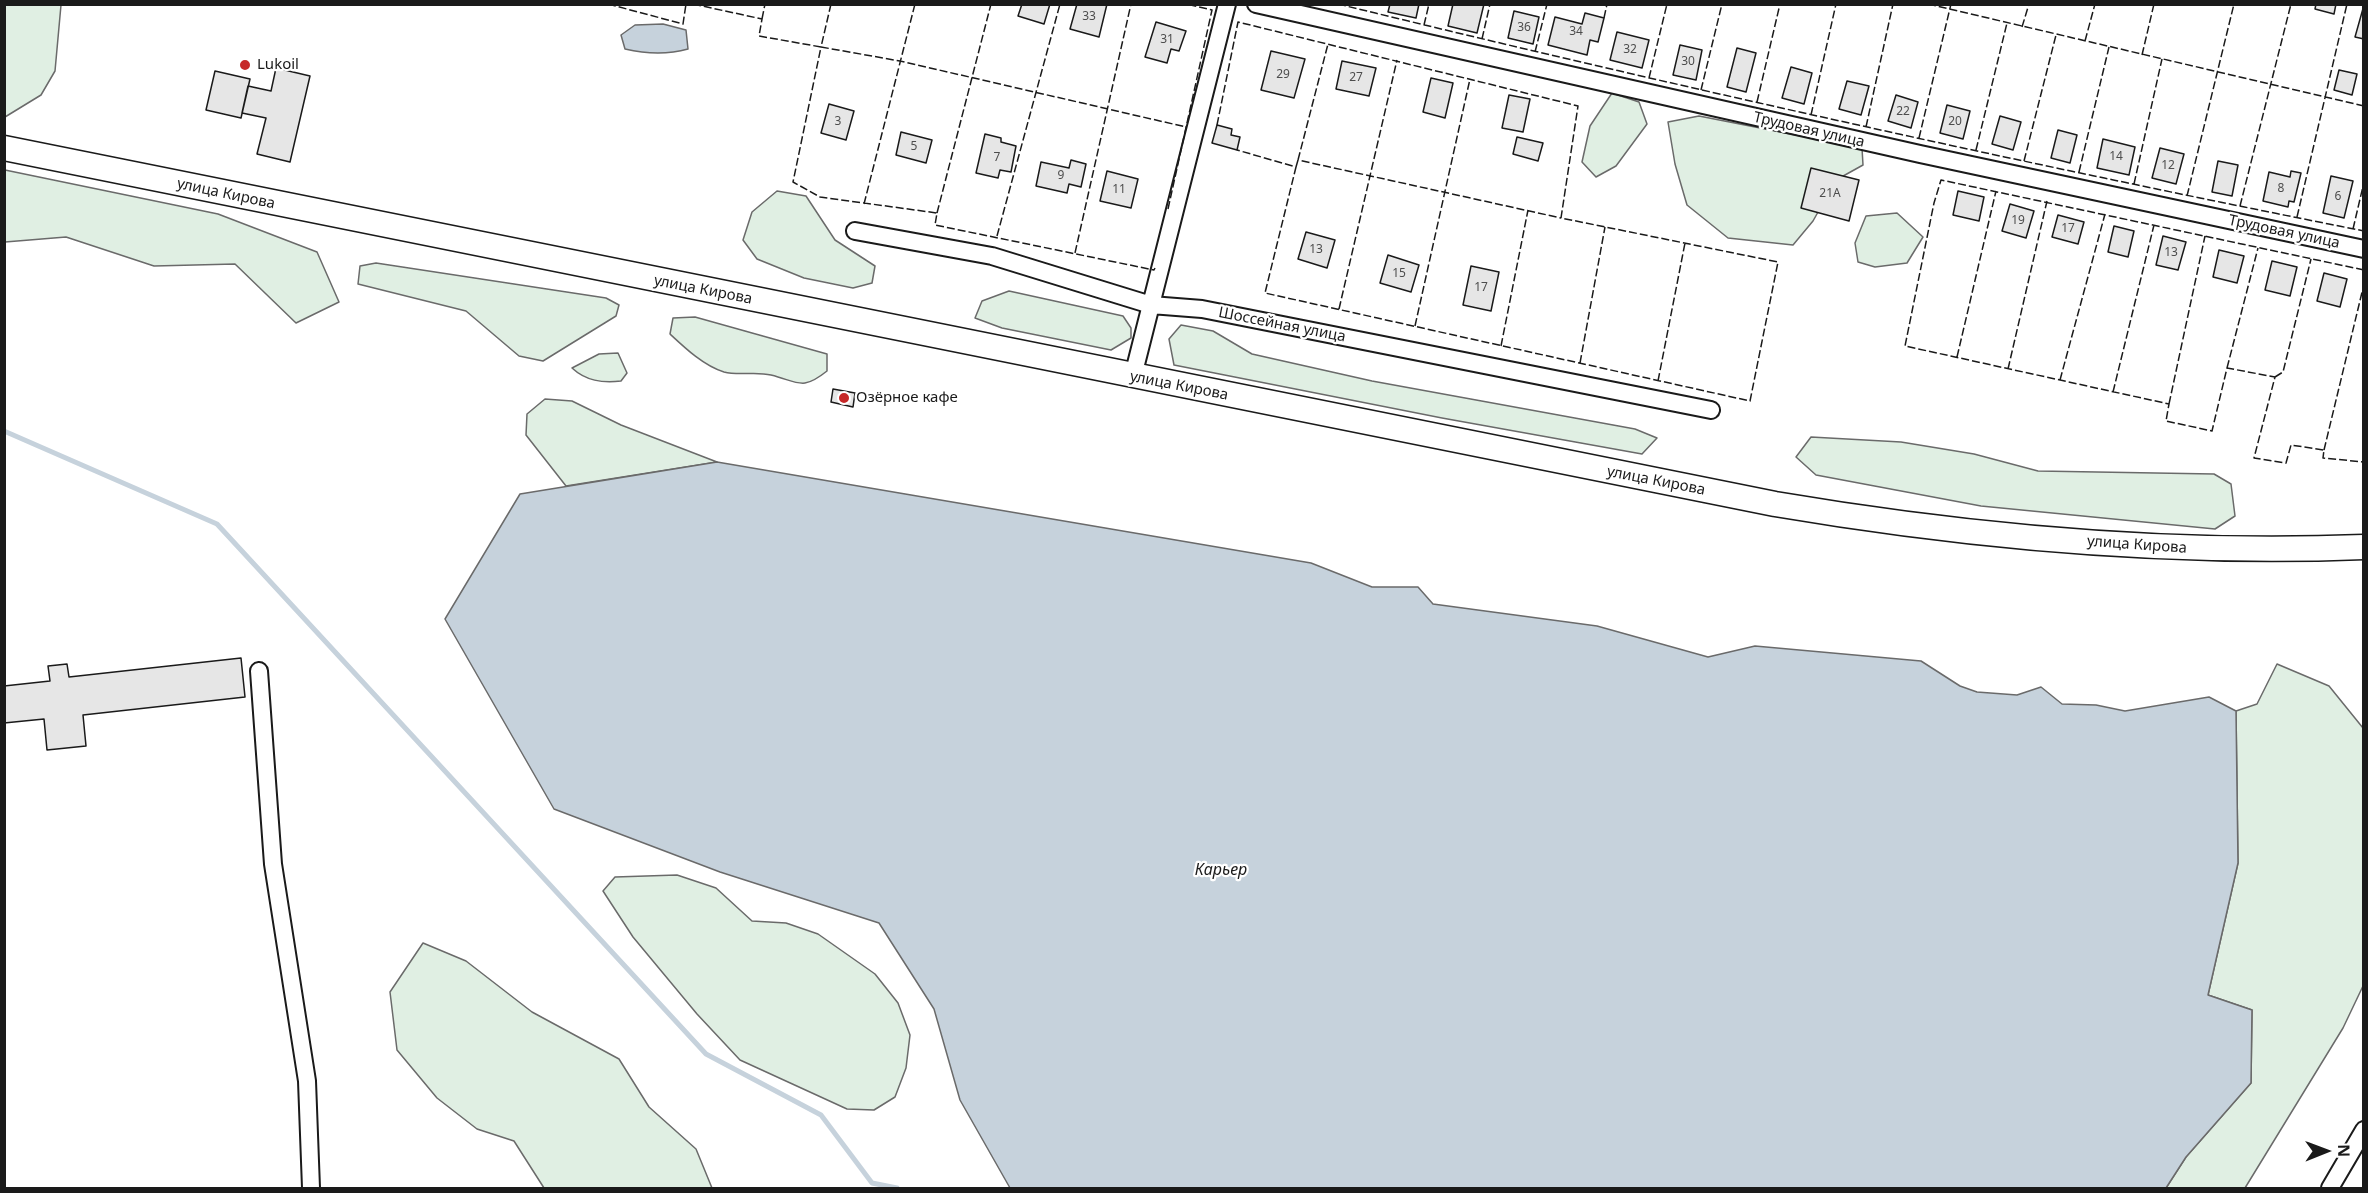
<!DOCTYPE html>
<html>
<head>
<meta charset="utf-8">
<style>
	body { margin:0 }
	#map { position:relative; width:2368px; height:1193px; overflow:hidden; background:#fff; font-family:"Noto Sans",sans-serif }
	canvas { display:block }
	.frame { position:absolute; inset:0; border:6px solid #1a1a1a; pointer-events:none }
	.north { position:absolute; left:2296px; top:1121px; width:60px; height:60px; -webkit-text-stroke:4px #fff; paint-order:stroke; rotate:89deg; font-size:16px; font-weight:700; line-height:24px; text-align:center; color:#1a1a1a }
	.north::after { content:''; display:block; margin:auto; width:21px; height:27px; background:#1a1a1a; clip-path:polygon(50% 0,100% 100%,50% 72%,0 100%) }
</style>
</head>
<body>
<div id="map">
<canvas width="2368" height="1193"></canvas>
<div class="frame"></div>
<div class="north">N</div>
</div>
<script>
const c = document.querySelector('canvas').getContext('2d');
c.lineJoin = 'round';
function fill(path, color) { c.fillStyle = color; c.fill(path, 'evenodd'); }
function stroke(path, color, width, dash) { c.strokeStyle = color; c.lineWidth = width; c.lineCap = dash ? 'butt' : 'round'; c.setLineDash(dash || []); c.stroke(path); }
function label(font, color, halo, rows, align = 'center') {
  c.font = font + ' "Noto Sans",sans-serif'; c.lineWidth = 4.5; c.setLineDash([]); c.textBaseline = 'middle'; c.strokeStyle = halo; c.fillStyle = color; for (const [text, x, y, turn = 0] of rows) {
    c.save(); c.translate(x, y); c.rotate((+turn || 0) * Math.PI / 180); c.textAlign = isNaN(turn) ? turn : align; if (halo) c.strokeText(text, 0, 0); c.fillText(text, 0, 0); c.restore();
  }
}
const green = new Path2D(`
	M4 5H61L55 71 41 95 5 117Z
	M1612 93 1639 102 1647 124 1616 166 1596 177 1582 162 1590 126Z
	M1699 116 1862 148 1863 165 1836 180 1813 221 1793 245 1728 238 1687 205 1675 164 1668 122Z
	M5 170 218 214 317 252 339 302 296 323 235 264 154 266 66 237 5 242Z
	M777 191 806 196 835 240 875 266 872 283 853 288 804 278 757 259 743 240 752 212Z
	M1897 213 1923 237 1907 263 1875 267 1858 262 1855 243 1866 216Z
	M376 263 606 298 619 305 616 316 543 361 519 356 466 311 358 284 360 266Z
	M1009 291 1123 316 1131 328V338L1111 350 1002 328 975 318 982 301Z
	M695 317 827 354V371C802 391 799 382 771 375 756 371 739 376 724 372 704 366 685 348 670 334L673 318Z
	M1181 325 1213 331 1252 354 1372 381 1635 429 1657 438 1642 454 1442 418 1174 365 1169 339Z
	M618 353 627 373 621 381C602 383 586 381 572 368L599 354Z
	M545 399 572 401 621 425 717 462 566 486 526 435 527 414Z
	M1811 437 1901 442 1974 454 2038 471 2214 474 2231 484 2235 516 2215 529 1981 506 1816 475 1796 457Z
	M2277 664 2329 686 2363 728V986L2343 1028 2245 1188H2166L2186 1157 2251 1083 2252 1010 2208 995 2238 863 2236 711 2257 704Z
	M677 875 716 888 752 921 786 923 818 934 875 974 898 1003 910 1035 906 1068 895 1097 874 1110 847 1109 740 1060 697 1014 633 937 603 891 615 877Z
	M423 943 466 961 532 1012 619 1059 649 1107 696 1149 712 1188H544L514 1141 477 1129 437 1098 397 1050 390 992Z`);
const water = new Path2D(`
	M663 24 686 30 688 49C666 55 647 54 625 49L621 35 635 25Z
	M717 462 1311 563 1372 587H1418L1433 604 1597 626 1708 657 1755 646 1921 661 1960 686 1977 692 2017 695 2041 687 2062 704 2096 705 2125 711 2209 697 2236 711 2238 863 2208 995 2252 1010 2251 1083 2186 1157 2166 1188H1010L960 1100 934 1009 879 923 720 872 554 809 445 619 520 494Z`);
const stream = new Path2D(`
	M4 431 217 524 706 1054 821 1115 872 1183 897 1188`);
const building = new Path2D(`
	M1022 4H1050L1044 24 1018 16Z
	M1077 4H1107L1099 37 1070 29Z
	M1390 4H1419L1416 18 1388 12Z
	M1453 4H1484L1477 33 1448 26Z
	M2316 4H2336L2334 14 2315 9Z
	M2364 5V39L2355 37Z
	M1514 11 1539 17 1533 44 1508 38Z
	M1585 13 1604 18 1598 42 1590 40 1587 55 1548 45 1555 17 1582 24Z
	M1156 22 1186 31 1179 51 1171 49 1167 63 1145 57Z
	M1617 32 1649 40 1642 68 1610 60Z
	M1680 45 1702 50 1696 80 1673 75Z
	M1737 48 1756 53 1746 92 1727 87Z
	M1271 51 1305 59 1294 98 1261 90Z
	M1342 61 1376 68 1369 96 1336 89Z
	M1791 67 1812 73 1804 104 1782 98Z
	M276 68 310 76 290 162 257 154 266 118 242 113 248 86 271 91Z
	M2339 70 2357 74 2352 95 2334 90Z
	M215 71 250 79 241 118 206 110Z
	M1431 78 1453 83 1445 118 1423 112Z
	M1847 81 1869 86 1861 115 1839 109Z
	M1509 95 1530 99 1523 132 1502 128Z
	M1896 95 1918 102 1911 128 1888 121Z
	M829 104 854 111 846 140 821 133Z
	M1947 105 1970 111 1963 139 1940 133Z
	M2000 116 2021 122 2013 150 1992 144Z
	M1217 125 1232 129 1231 135 1240 137 1237 150 1212 143Z
	M2058 130 2077 135 2070 163 2051 158Z
	M901 132 932 140 926 163 896 155Z
	M985 134 1001 138V142L1016 146 1011 172 1000 170 998 178 976 173Z
	M1517 137 1543 143 1538 161 1513 154Z
	M2103 139 2135 147 2129 175 2097 168Z
	M2160 148 2184 154 2176 184 2152 178Z
	M1071 160 1086 164 1081 187 1069 184 1067 193 1036 186 1041 162 1069 168Z
	M2218 161 2238 165 2232 196 2212 192Z
	M1811 168 1859 180 1849 221 1801 208Z
	M1107 171 1138 179 1131 208 1100 201Z
	M2291 171 2301 173 2294 202 2289 201 2288 207 2263 201 2269 172 2290 177Z
	M2331 176 2353 181 2344 218 2323 213Z
	M1958 191 1984 197 1979 221 1953 215Z
	M2010 204 2034 211 2026 238 2002 231Z
	M2058 215 2084 222 2078 244 2052 237Z
	M2114 226 2134 231 2128 257 2108 252Z
	M1306 232 1335 240 1327 268 1298 259Z
	M2163 236 2186 242 2178 270 2156 265Z
	M2219 250 2244 256 2237 283 2213 277Z
	M1388 255 1419 265 1411 292 1380 283Z
	M2272 261 2297 267 2290 296 2265 290Z
	M1471 266 1499 272 1491 311 1463 305Z
	M2324 273 2347 279 2340 307 2317 301Z
	M833 389 855 393 853 407 831 402Z
	M241 658 245 697 83 715 86 746 47 750 44 719 4 723V686L50 681 48 666 67 664 69 677Z`);
const street = new Path2D(`
	M1256 4 1920 154 2364 249
	M855 231 992 256 1151 305 1202 309 1711 410
	M1133 376 1227 4
	M259 671 273 864 307 1081 311 1188
	M2330 1188 2364 1130`);
const secondary = new Path2D(`
	M4 148 1775 504C1970 537 2166 555 2364 547`);
const fence = new Path2D(`
	M608 4 683 24 686 4
	M693 4 762 19 759 36 821 47 793 182 820 197 937 213 935 225 1154 270 1155 268
	M831 4 821 47 900 61 1186 127
	M1338 4C1678 87 2020 163 2364 231
	M1928 4 2364 106
	M1604 18 1607 4
	M762 19 765 4
	M1424 25 1429 4
	M2022 27 2029 4
	M1482 39 1490 4
	M2085 41 2095 4
	M1535 52 1547 4
	M2142 55 2154 4
	M1649 78 1667 4
	M1701 90 1722 4
	M1757 102 1780 4
	M1811 115 1836 4
	M1217 125 1238 22 1578 106 1561 218 1778 262 1750 401 1265 293 1296 167 1237 150
	M1866 127 1893 4
	M1919 138 1951 4
	M1976 150 2007 23
	M1298 160 1328 44
	M2024 161 2056 35
	M1296 167 1298 160 1561 218
	M2079 172 2109 47
	M2134 184 2162 59
	M2187 196 2234 4
	M864 204 915 4
	M2240 206 2291 4
	M1168 209 1212 10 1186 4
	M937 213 991 4
	M2297 217 2347 4
	M2353 229 2364 182
	M997 236 1060 4
	M1075 253 1131 4
	M2364 270 1941 180 1934 203 1905 346 2169 404 2166 421 2212 431 2227 368 2275 377 2254 458 2286 463 2291 445 2324 450 2323 458 2364 462
	M1339 309 1397 60
	M1415 326 1470 79
	M1501 346 1528 210
	M1957 357 1996 191
	M1580 363 1605 227
	M2227 368 2258 248
	M2008 369 2047 201
	M2275 377 2283 372 2311 259
	M2060 380 2105 214
	M1658 381 1685 243
	M2113 392 2154 225
	M2169 404 2205 236
	M2324 450 2364 284`);
const markers = [
	[245,65,6,"#c62828"],
	[844,398,6,"#c62828"]
];
const numberNames = [
	["33",1089,17],
	["36",1524,28],
	["34",1576,32],
	["31",1167,40],
	["32",1630,50],
	["30",1688,62],
	["29",1283,75],
	["27",1356,78],
	["22",1903,112],
	["3",838,122],
	["20",1955,122],
	["5",914,147],
	["14",2116,157],
	["7",997,158],
	["12",2168,166],
	["9",1061,176],
	["8",2281,189],
	["11",1119,190],
	["21А",1830,194],
	["6",2338,197],
	["19",2018,221],
	["17",2068,229],
	["13",1316,250],
	["13",2171,253],
	["15",1399,274],
	["17",1481,288]
];
const poiNames = [
	["Lukoil",257,65],
	["Озёрное кафе",856,398]
];
const streetNames = [
	["Трудовая улица",1809,130,13],
	["улица Кирова",226,194,12],
	["Трудовая улица",2284,232,12],
	["улица Кирова",703,290,11],
	["Шоссейная улица",1282,325,11],
	["улица Кирова",1179,386,11],
	["улица Кирова",1656,481,11],
	["улица Кирова",2137,545,4]
];
const waterNames = [
	["Карьер",1221,870]
];
fill(green, '#e0efe3');
stroke(green, '#6a6a6a', 1.5);
fill(water, '#c6d2dc');
stroke(water, '#6a6a6a', 1.5);
stroke(stream, '#c6d2dc', 5);
fill(building, '#e6e6e6');
stroke(building, '#1a1a1a', 1.5);
stroke(street, '#1a1a1a', 20);
stroke(secondary, '#1a1a1a', 27);
stroke(street, '#fff', 16);
stroke(secondary, '#fff', 24);
stroke(fence, '#1a1a1a', 1.5, [8, 3]);
for (const [x, y, r, color] of markers) { const dot = new Path2D(); dot.arc(x, y, r, 0, 2 * Math.PI); c.fillStyle = color; c.fill(dot); stroke(dot, '#fff', 2); }
label('12px', '#4d4d4d', null, numberNames);
label('15px', '#1a1a1a', '#fff', poiNames, 'left');
label('15px', '#1a1a1a', '#fff', streetNames);
label('italic 16px', '#1a1a1a', '#fff', waterNames);
</script>
</body>
</html>
